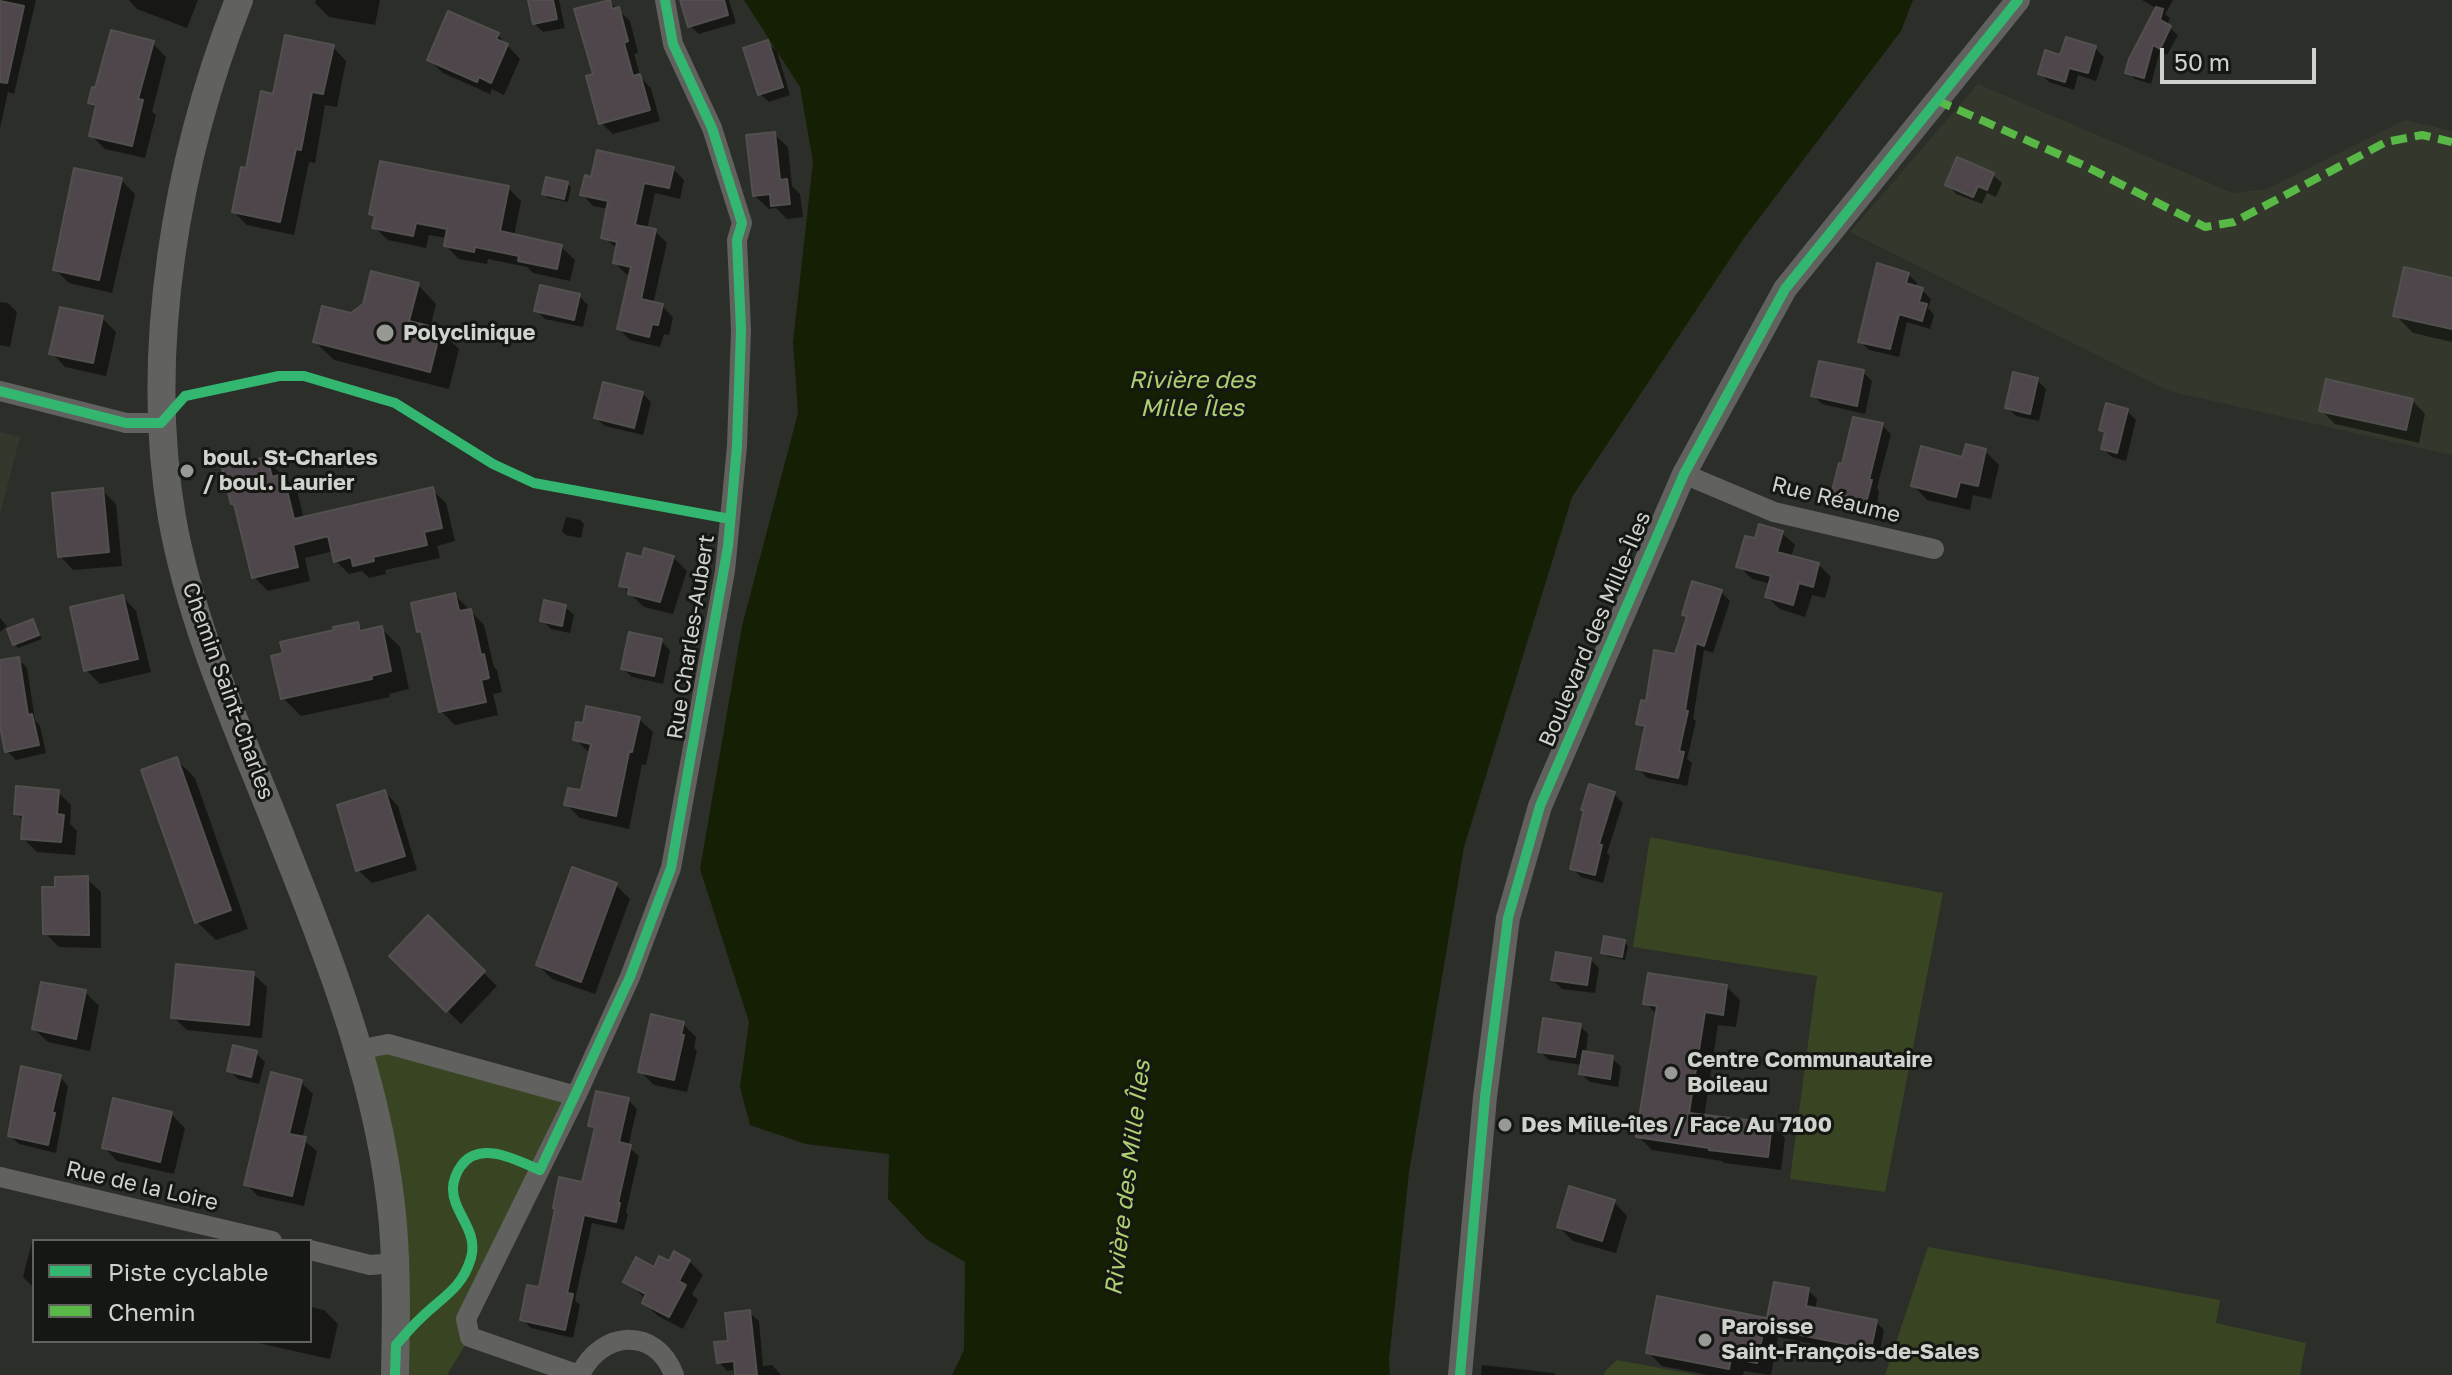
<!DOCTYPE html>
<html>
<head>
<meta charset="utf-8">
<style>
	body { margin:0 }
	#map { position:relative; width:2452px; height:1375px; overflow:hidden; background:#2c2e29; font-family:"Golos Text",sans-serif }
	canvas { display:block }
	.legend { position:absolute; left:32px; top:1239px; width:280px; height:104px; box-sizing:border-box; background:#151713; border:2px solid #60625d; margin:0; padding:10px 14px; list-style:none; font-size:24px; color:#d0d2cd }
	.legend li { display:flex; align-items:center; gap:16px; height:40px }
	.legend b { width:40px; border:2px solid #60625d }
	.scale { position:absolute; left:2160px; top:48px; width:156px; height:36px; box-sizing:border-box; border:4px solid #d0d2cd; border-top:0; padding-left:10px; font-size:24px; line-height:28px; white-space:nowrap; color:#d0d2cd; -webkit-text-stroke:6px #151713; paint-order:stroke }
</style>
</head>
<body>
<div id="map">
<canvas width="2452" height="1375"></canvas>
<ul class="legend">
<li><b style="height:10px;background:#33b770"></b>Piste cyclable</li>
<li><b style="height:10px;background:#58b947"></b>Chemin</li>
</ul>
<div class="scale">50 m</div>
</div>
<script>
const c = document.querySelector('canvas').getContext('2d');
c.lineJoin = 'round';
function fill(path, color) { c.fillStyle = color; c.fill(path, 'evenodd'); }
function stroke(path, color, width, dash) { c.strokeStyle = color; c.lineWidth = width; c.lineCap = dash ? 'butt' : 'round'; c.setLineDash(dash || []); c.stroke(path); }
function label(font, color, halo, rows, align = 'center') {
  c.font = font + ' "Golos Text",sans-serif'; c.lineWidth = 6; c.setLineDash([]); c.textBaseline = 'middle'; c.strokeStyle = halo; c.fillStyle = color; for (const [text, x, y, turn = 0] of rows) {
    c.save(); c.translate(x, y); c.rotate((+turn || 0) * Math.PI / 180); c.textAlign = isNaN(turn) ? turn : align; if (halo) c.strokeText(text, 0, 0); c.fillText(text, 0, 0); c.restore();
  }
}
const built = new Path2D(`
	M1978 84 2233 193 2267 189 2405 120 2452 131V455L2169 391 1850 232Z
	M0 432 20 437 0 514Z`);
const green = new Path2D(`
	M1650 837 1943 893 1885 1192 1790 1179 1817 976 1633 947Z
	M358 1050 397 1051 576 1096 466 1319 470 1337 447 1375H393L396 1345Z
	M1928 1247 2220 1300 2216 1323 2306 1343 2300 1375H1885Z
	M1617 1360 1698 1375H1604L1605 1371Z`);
const water = new Path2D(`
	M744 0H1913L1901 31 1744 238 1572 497 1464 847 1409 1172 1389 1360 1390 1375H952L964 1350 965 1262 926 1239 888 1199 889 1154 806 1144 750 1125 740 1087 749 1022 700 869 742 626 798 413 793 342 813 162 800 87Z`);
const shadow = new Path2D(`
	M0 0H36L14 94 8 92 0 128Z
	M129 0H198L187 28 137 9Z
	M316 0H380L375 25 329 17 315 3Z
	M530 0H559L565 28 543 32 534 23Z
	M682 0H729L736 23 699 34 690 26Z
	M2142 0H2173L2165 14 2170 18 2167 26 2178 35 2167 55 2160 51 2151 84 2135 79 2127 72 2158 9Z
	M609 1 630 21 638 53 634 54 641 78 651 88 660 121 613 134 601 123 595 75Z
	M498 35 520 59 504 95 492 89 490 94 443 73 429 60Z
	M152 43 166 57 152 112 156 115 145 158 105 149 91 135 97 110 90 103Z
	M768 43 777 51 790 95 769 102 760 94Z
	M333 47 346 61 337 107 325 105 315 163 309 162 294 235 247 225 234 212 274 96Z
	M2095 48 2104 57 2096 81 2078 75 2074 90 2049 82 2040 73 2062 57Z
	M774 134 788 147 792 186 800 194 803 217 787 219 776 208 769 209 755 196Z
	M673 169 684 180 680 199 655 193 647 229 655 231 667 243 653 304 662 306 673 317 669 335 664 334 660 347 630 340 619 329 631 275 626 274 615 263 618 249 603 237 609 209 593 206 582 194Z
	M1993 175 2002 183 1996 197 1987 193 1982 204 1956 194 1948 185Z
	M121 180 135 194 112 293 69 283 55 269Z
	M567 184 571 187 568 202 548 198 544 194Z
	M508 188 521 201 514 236 561 247 575 260 570 281 533 273 527 267 488 259 487 264 459 259 446 246 447 238 429 235 426 248 388 240 374 227 376 219 371 214Z
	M1908 274 1917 283 1915 288 1922 290 1931 299 1928 308 1934 315 1930 329 1907 322 1899 357 1869 350 1860 341Z
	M2452 280V342L2413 333 2395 315Z
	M418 285 436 304 430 328 440 331 459 349 449 389 334 360 315 342 351 315Z
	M579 296 588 305 583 327 545 319 536 310Z
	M0 302 8 303 17 312 10 347 0 345Z
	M102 318 116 332 106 376 65 367 52 353Z
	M1863 372 1872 381 1865 414 1822 404 1814 396Z
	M2037 380 2046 389 2039 421 2016 416 2007 407Z
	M642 393 651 402 643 435 605 426 596 418Z
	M2412 400 2425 414 2419 443 2335 424 2321 410Z
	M2127 411 2136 420 2126 461 2112 457 2103 449 2106 435 2102 430Z
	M1882 425 1891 434 1877 488 1879 491 1877 504 1841 495V499L1876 507 1875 511 1842 503 1833 494 1843 466Z
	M1985 451 1999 465 1991 499 1973 495 1970 510 1927 500 1914 486 1964 459Z
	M267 460 297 490 304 519 432 490 446 503 455 541 437 546 440 558 385 570 386 574 369 578 362 571 349 574 336 561 334 551 305 558 310 581 268 591 254 577 237 507 233 503Z
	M102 490 116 504 122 566 73 570 60 556Z
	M566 517 580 520 584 524 581 538 566 535 562 531Z
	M1782 533 1795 545 1791 557 1818 564 1831 577 1825 598 1812 595 1805 617 1780 609 1767 597 1771 584 1752 579 1739 566 1757 541Z
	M673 557 687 571 673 614 644 607 621 585 643 559Z
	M1721 592 1730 601 1713 653 1704 650 1693 719 1696 721 1687 759 1692 763 1687 786 1647 778 1639 769 1646 731 1638 723 1676 656 1688 618 1684 614Z
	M455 595 484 625 494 667 497 670 502 692 493 694 498 715 455 725 441 711 424 636 419 631Z
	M123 597 136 611 151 672 100 684 86 670Z
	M565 607 574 615 570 633 551 629 542 620Z
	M0 618 7 626 0 632Z
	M33 622 42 639 18 648 15 644Z
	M357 624 365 632 381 628 400 647 409 689 389 694 390 697 301 716 283 698Z
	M661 641 670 650 663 684 632 677 623 669Z
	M18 659 27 668 35 720 40 726 46 753 16 760 7 751 0 717V662Z
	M639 719 653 732 646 765 642 764 629 829 580 818 567 805 582 793 591 754 575 739Z
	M176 759 195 778 248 929 216 940 197 922Z
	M58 792 71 805 70 824 77 831 75 855 37 852 23 838 25 822 16 813Z
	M385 792 398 806 417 870 372 883 358 870Z
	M1614 794 1623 803 1607 853 1610 856 1603 883 1581 877 1572 868Z
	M87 879 101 892V948L59 947 45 933 57 889Z
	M616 885 630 899 595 994 552 979 538 965Z
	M428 918 497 986 461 1024 392 956Z
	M1624 942 1628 946 1625 960 1607 956 1603 953Z
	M1590 959 1599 968 1595 993 1562 989 1553 980Z
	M253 974 267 987 262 1038 187 1030 173 1017Z
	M1726 986 1740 1000 1736 1027 1718 1025 1704 1117 1771 1125 1785 1138 1781 1170 1724 1163 1722 1161 1652 1150 1638 1136 1658 1016 1646 1003Z
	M85 992 99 1006 90 1051 48 1042 34 1029Z
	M683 1024 696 1037 694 1048 697 1051 687 1092 654 1085 640 1071Z
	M1580 1026 1588 1034 1586 1054 1612 1058 1621 1067 1618 1087 1590 1082 1581 1074 1582 1065 1549 1060 1540 1051Z
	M256 1053 265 1062 259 1084 238 1079 229 1070Z
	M60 1077 68 1086 56 1153 19 1144 10 1136Z
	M301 1082 313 1094 302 1139 317 1151 304 1206 258 1196 246 1184Z
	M628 1100 637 1109 628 1147 639 1156 626 1212 628 1214 624 1230 592 1223 575 1300 580 1305 573 1338 531 1328 522 1319 540 1289 584 1185 596 1131 591 1125Z
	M171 1114 185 1128 174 1174 117 1161 104 1147Z
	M1614 1202 1627 1216 1616 1253 1573 1241 1559 1227Z
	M32 1242 34 1243V1288L23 1277Z
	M689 1261 703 1275 692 1294 698 1300 683 1329 658 1316 644 1303 646 1299 625 1281 670 1264Z
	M1808 1290 1817 1299 1815 1310 1876 1322 1884 1330 1879 1357 1778 1337 1771 1375 1744 1371 1743 1375H1708L1662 1366 1648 1352 1765 1320 1768 1323Z
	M310 1307 324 1310 338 1324 330 1359 249 1341H310Z
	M750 1313 759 1321 763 1366 772 1365 781 1375H734L733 1370 727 1371 719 1362Z
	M1482 1365 1554 1373 1556 1375H1481Z`);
const building = new Path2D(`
	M528 0H553L557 19 533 24Z
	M610 0 612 9 619 7 628 41 624 43 633 76 640 74 650 110 599 124 586 76 593 74 574 9Z
	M680 0H724L728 15 688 27Z
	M0 1 24 6 7 83 0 82Z
	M2156 7 2163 9 2160 20 2171 26 2160 49 2153 45 2144 78 2125 73 2129 59Z
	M448 11 499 33 496 39 508 44 491 83 479 77 477 82 427 60Z
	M111 30 154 41 138 99 143 100 132 146 89 136 96 105 88 103 92 87 95 88Z
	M285 35 334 45 323 94 312 92 301 150 296 149 280 222 232 212 241 167 246 168 261 91 273 94Z
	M2066 37 2096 46 2088 73 2069 68 2065 82 2038 74 2045 50 2060 55Z
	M768 40 783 87 758 95 743 48Z
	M775 132 780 180 787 179 790 204 771 206 770 194 753 196 746 135Z
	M597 150 674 167 669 188 644 183 635 225 656 229 641 299 663 304 658 325 652 324 649 337 617 329 631 267 613 263 617 242 601 238 608 201 580 195 585 175 591 177Z
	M1957 157 1994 173 1987 190 1978 186 1973 197 1945 185Z
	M380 161 509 186 500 231 562 245 557 269 518 261 519 256 475 247 474 252 444 246 447 229 416 223 413 236 372 228 375 216 369 214Z
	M74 168 122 178 99 280 53 270Z
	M546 177 568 182 564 199 542 194Z
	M1877 263 1909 273 1906 283 1923 288 1919 302 1927 304 1922 321 1899 314 1890 349 1858 342Z
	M2404 267 2452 278V329L2393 316Z
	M371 271 419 283 409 321 441 329 430 372 313 342 322 306 351 313 363 304Z
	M540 285 580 294 574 320 534 311Z
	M60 307 103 316 93 363 49 354Z
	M1819 361 1864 370 1857 406 1811 396Z
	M2013 372 2038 378 2030 414 2005 408Z
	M2326 379 2413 399 2406 430 2319 411Z
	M603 382 643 392 634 428 594 418Z
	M2106 403 2128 409 2117 453 2101 449 2105 432 2099 430Z
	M1853 417 1883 423 1869 480H1872L1866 503 1831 495 1839 463 1842 464Z
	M1966 444 1986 449 1978 486 1960 482 1956 497 1911 486 1921 446 1962 457Z
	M267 457 272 477 283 474 294 519 433 487 442 528 424 532 427 545 373 557 374 561 353 566 351 557 334 562 328 536 293 545 298 567 252 578 234 504H231L222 468Z
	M103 488 109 552 58 557 52 493Z
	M1759 524 1783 531 1777 552 1819 563 1813 587 1799 583 1793 605 1765 597 1771 576 1736 567 1745 536 1755 538Z
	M644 548 674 556 660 602 628 594 629 588 619 586 627 553 642 557Z
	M1692 581 1722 590 1704 646 1696 643 1685 710 1688 711 1679 751 1684 752 1678 778 1636 769 1645 726 1636 724 1641 700 1646 701 1654 650 1675 654 1687 616 1682 615Z
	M455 593 459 611 471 609 481 655 484 654 489 678 481 680 486 702 439 712 421 631 417 632 411 603Z
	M123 595 138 659 84 671 70 607Z
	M544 600 566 605 562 626 540 621Z
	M33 619 39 635 13 645 7 629Z
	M358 622 360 631 382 626 391 671 371 676 372 679 281 699 271 656 283 653 280 642 334 630 333 627Z
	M629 632 662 639 654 676 621 669Z
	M19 657 28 715 32 714 39 745 5 752 0 726V660Z
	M586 706 640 717 632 752H629L616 816 564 805 568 788 581 790 591 744 573 740 576 722 583 723Z
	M177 757 231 910 195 923 141 770Z
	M1589 784 1615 792 1599 844 1602 845 1595 875 1570 869 1584 810H1581Z
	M16 786 59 790 57 814 64 815 61 842 21 839 23 815 14 814Z
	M385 790 405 856 356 871 337 805Z
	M572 867 617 883 581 982 536 965Z
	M88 876 89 935 43 934 42 887H55V877Z
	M428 915 485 971 446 1012 389 956Z
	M1604 936 1625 940 1622 957 1601 953Z
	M1556 952 1591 958 1587 985 1551 980Z
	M176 964 254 972 249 1025 171 1018Z
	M1648 973 1727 985 1723 1015 1705 1012 1689 1113 1772 1123 1768 1157 1709 1150V1148L1636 1137 1657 1006 1643 1004Z
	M41 982 86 990 76 1039 32 1029Z
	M651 1014 684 1022 681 1035H684L674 1080 638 1072Z
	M1543 1018 1581 1024 1575 1057 1538 1052Z
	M233 1045 257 1051 251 1077 227 1071Z
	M1583 1051 1613 1056 1610 1079 1579 1074Z
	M21 1066 61 1075 52 1113H55L48 1145 8 1136Z
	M271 1072 302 1080 289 1134 306 1137 292 1196 244 1185Z
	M596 1091 629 1098 619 1142 631 1145 618 1203H620L616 1222 584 1215 567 1293 573 1294 565 1330 520 1320 527 1285 539 1287 555 1209 553 1208 559 1177 582 1182 595 1127 588 1126Z
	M113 1098 172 1112 160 1162 102 1148Z
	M1569 1186 1615 1200 1602 1241 1557 1227Z
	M674 1251 690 1260 679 1281 686 1285 669 1317 642 1303 646 1294 623 1282 636 1257 654 1267 659 1256 669 1261Z
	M1774 1282 1809 1288 1806 1306 1877 1320 1871 1349 1765 1328Z
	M1657 1296 1766 1318 1757 1363 1731 1358 1729 1369 1646 1353Z
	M750 1310 757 1375H735L734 1361 717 1363 714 1342 728 1341 725 1313Z`);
const minor = new Path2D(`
	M0 391 126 423H161
	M1684 474 1774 512 1934 549
	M358 1050 388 1044 576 1096
	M0 1177 272 1241
	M310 1250 370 1265 395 1263
	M579 1375 470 1337 466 1319 576 1096 630 977 671 868 725 571 737 446 741 330 737 240 742 223 712 128 673 44 665 0
	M580 1375C601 1330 656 1326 674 1375`);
const tertiary = new Path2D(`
	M1460 1375 1485 1097 1508 918 1540 806 1684 474 1785 289 2018 0`);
const secondary = new Path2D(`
	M239 0C177 157 143 350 172 518 192 630 242 737 283 842 332 965 382 1092 393 1225 397 1275 396 1325 395 1375`);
const quiet = new Path2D(`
	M1936 100 2083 165 2205 227 2234 222 2386 142 2422 135 2452 142`);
const cycleway = new Path2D(`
	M0 391 126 423H161L185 396 279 376H304L395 403 493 464 534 483 730 519
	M395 1375 396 1345C404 1336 412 1326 421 1318 442 1297 462 1289 471 1258 479 1230 452 1212 453 1188 453 1181 457 1171 461 1166 480 1139 518 1161 540 1170L630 977 671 868 728 546 737 446 741 330 737 240 742 223 712 128 673 44 665 0
	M1460 1375 1485 1097 1508 918 1540 806 1684 474 1785 289 2018 0`);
const markers = [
	[385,333,10,"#979994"],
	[187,471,8,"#979994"],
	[1671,1073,8,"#979994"],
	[1505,1125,8,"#979994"],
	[1705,1340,8,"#979994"]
];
const poiNames = [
	["Polyclinique",403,333],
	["boul. St-Charles",203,458],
	["/ boul. Laurier",203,483],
	["Centre Communautaire",1687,1060],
	["Boileau",1687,1085],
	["Des Mille-îles / Face Au 7100",1521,1125],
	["Paroisse",1721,1327],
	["Saint-François-de-Sales",1721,1352]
];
const streetNames = [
	["Rue Réaume",1836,500,14],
	["Boulevard des Mille-Îles",1595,629,-67],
	["Rue Charles-Aubert",691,637,-81],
	["Chemin Saint-Charles",228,691,70],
	["Rue de la Loire",142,1186,13]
];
const waterNames = [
	["Rivière des",1192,380],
	["Mille Îles",1192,408],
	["Rivière des Mille Îles",1128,1178,-83]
];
fill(built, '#34382c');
fill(green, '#394423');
fill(water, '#151f04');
fill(shadow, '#0007');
fill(building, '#4e464a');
stroke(building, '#51504f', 2);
stroke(minor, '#61625f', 20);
stroke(tertiary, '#61625f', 24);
stroke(secondary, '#61625f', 28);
stroke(quiet, '#58b947', 8, [16, 8]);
stroke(cycleway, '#33b770', 10);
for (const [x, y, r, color] of markers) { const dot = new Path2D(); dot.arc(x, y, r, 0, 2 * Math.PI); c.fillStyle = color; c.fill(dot); stroke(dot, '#151713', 3); }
label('bold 22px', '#d0d2cd', '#151713', poiNames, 'left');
label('22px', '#d0d2cd', '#151713', streetNames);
label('italic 24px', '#adce71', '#151713', waterNames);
</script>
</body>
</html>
